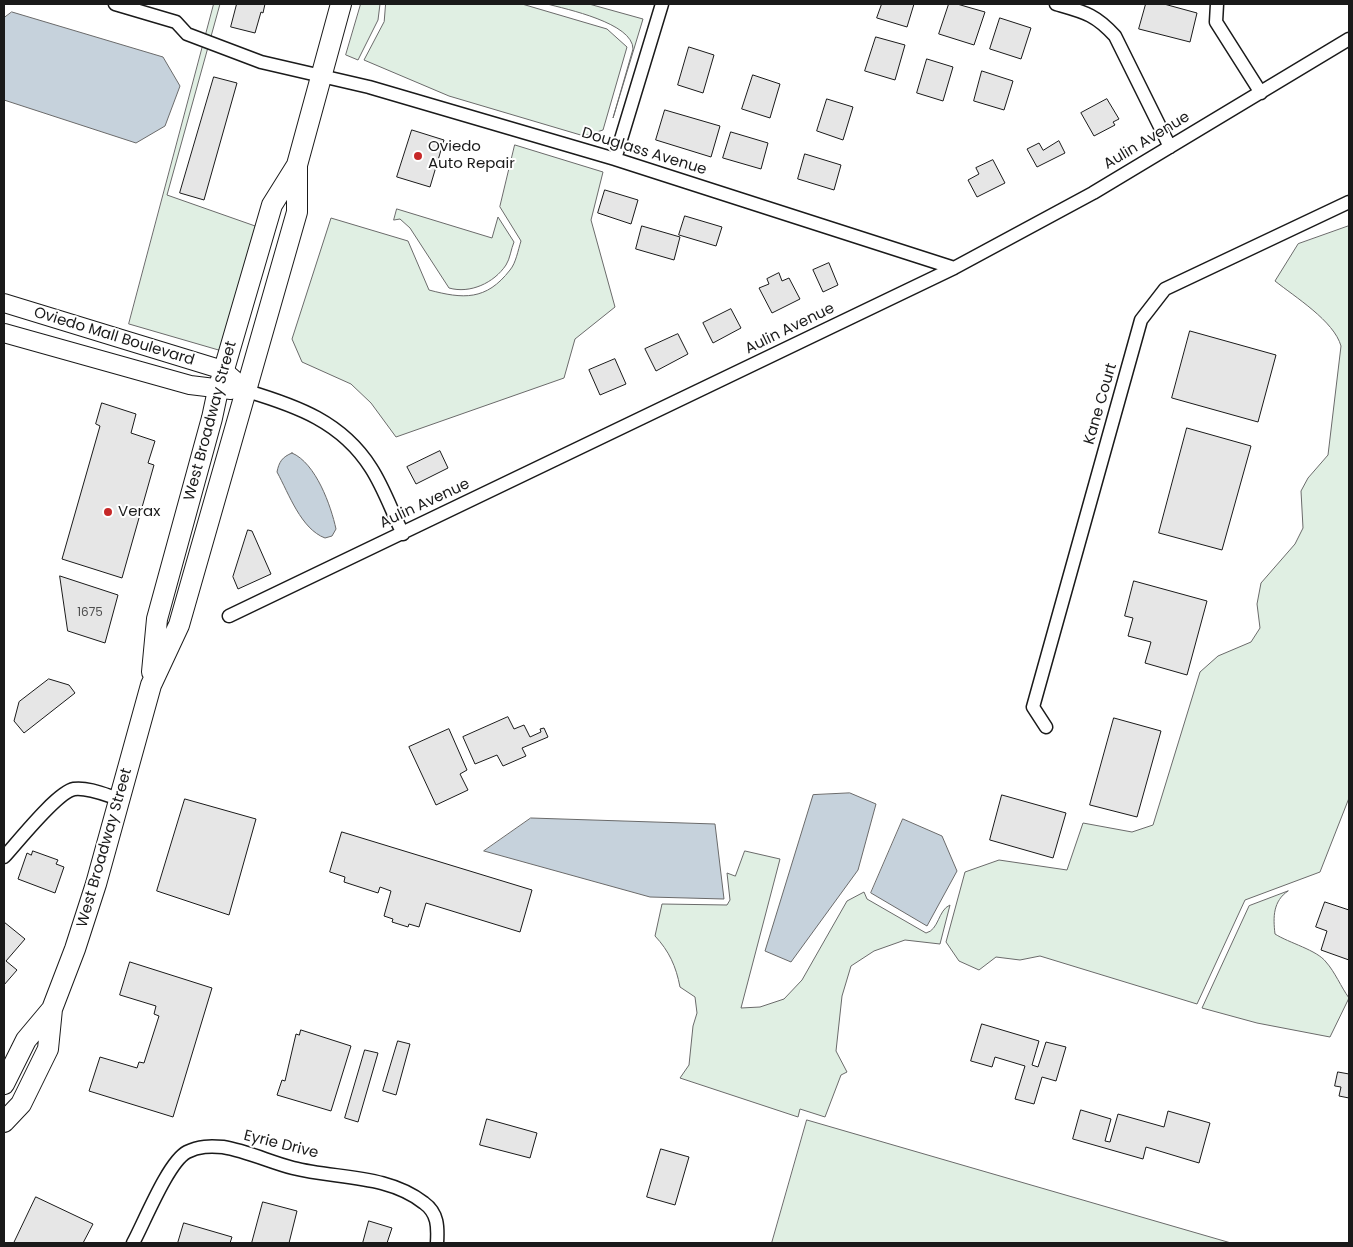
<!DOCTYPE html>
<html>
<head>
<meta charset="utf-8">
<style>
	body { margin:0 }
	#map { position:relative; width:1353px; height:1247px; overflow:hidden; background:#fff; font-family:Poppins,sans-serif }
	canvas { display:block }
	.frame { position:absolute; inset:0; border:5px solid #1a1a1a; pointer-events:none }
</style>
</head>
<body>
<div id="map">
<canvas width="1353" height="1247"></canvas>
<div class="frame"></div>
</div>
<script>
const c = document.querySelector('canvas').getContext('2d');
c.lineJoin = 'round';
function fill(path, color) { c.fillStyle = color; c.fill(path, 'evenodd'); }
function stroke(path, color, width, dash) { c.strokeStyle = color; c.lineWidth = width; c.lineCap = dash ? 'butt' : 'round'; c.setLineDash(dash || []); c.stroke(path); }
function label(font, color, halo, rows, align = 'center') {
  c.font = font + ' Poppins,sans-serif'; c.lineWidth = 4; c.setLineDash([]); c.textBaseline = 'middle'; c.strokeStyle = halo; c.fillStyle = color; for (const [text, x, y, turn = 0] of rows) {
    c.save(); c.translate(x, y); c.rotate((+turn || 0) * Math.PI / 180); c.textAlign = isNaN(turn) ? turn : align; if (halo) c.strokeText(text, 0, 0); c.fillText(text, 0, 0); c.restore();
  }
}
const green = new Path2D(`
	M214 4H220L167 195 258 227 222 351 129 324Z
	M361 4H380L378 20 358 60 346 55Z
	M386 4H522L607 29 627 47 603 130 584 136 449 96 364 60 384 22Z
	M547 4H589L643 19 613 118 633 49C633 23 566 9 547 4Z
	M515 145 603 172 591 220 615 307 575 339 564 378 396 437 371 403 351 384 302 362 292 339 331 218 408 241 429 290C463 299 486 301 510 270 516 263 518 250 521 241L500 207Z
	M397 209 492 238 498 217 514 242C511 249 510 259 506 265 494 283 470 294 449 288L410 228 400 219 394 220Z
	M1349 226V798L1320 872 1245 900 1197 1004 1040 956 1020 960 996 957 979 970 959 961 946 942 965 872 999 860 1067 870 1083 823 1132 832 1153 825 1200 672 1218 656 1251 642 1260 628 1257 604 1261 583 1295 544 1303 528 1301 491 1308 478 1328 455 1341 346C1334 321 1295 297 1275 281L1298 244Z
	M745 851 780 859 741 1008 760 1007 784 999 802 980 847 901 864 892 867 899 926 933C939 930 938 910 950 905L940 944 905 940 874 951 851 966 842 996 836 1051 847 1072 841 1075 825 1117 800 1109 798 1117 680 1078 689 1065 693 1026 697 1013 695 997 680 987C676 966 669 951 655 936L662 904 727 905 730 900 727 873 735 876Z
	M1288 891C1273 901 1273 917 1275 934 1289 943 1317 950 1326 962 1335 972 1341 987 1349 998L1330 1037 1257 1023 1202 1008 1249 906Z
	M807 1120 1231 1243H772Z`);
const water = new Path2D(`
	M12 12 163 57 180 86 165 126 136 143 4 100V18Z
	M292 453C316 463 331 506 336 529L332 536 325 538C301 529 289 494 277 472 279 462 282 457 292 453Z
	M850 793 876 804 858 870 791 962 765 951 813 795Z
	M531 818 715 824 724 899 650 897 484 851Z
	M903 819 942 836 957 871 927 926 871 893Z`);
const building = new Path2D(`
	M237 4H265L263 13 261 12 255 33 231 27Z
	M882 4H914L907 27 877 18Z
	M949 4H957L985 12 974 45 939 34Z
	M1146 4H1164L1197 13 1190 42 1139 29Z
	M1000 18 1031 28 1021 59 990 49Z
	M876 37 905 45 895 80 865 71Z
	M689 47 714 55 703 93 678 85Z
	M927 59 953 67 943 101 917 93Z
	M982 71 1013 81 1004 110 974 101Z
	M753 75 780 84 770 118 742 109Z
	M214 77 237 83 204 200 180 193Z
	M827 99 853 107 843 140 817 131Z
	M1107 99 1119 119 1113 122 1115 125 1094 136 1081 113Z
	M665 110 720 126 711 157 656 140Z
	M412 130 444 140 430 187 397 177Z
	M731 132 768 143 761 169 723 158Z
	M1059 141 1065 153 1037 167 1027 149 1039 143 1043 150Z
	M805 154 841 165 834 190 798 179Z
	M993 160 1005 183 977 197 968 180 979 174 976 168Z
	M605 190 638 200 631 224 598 213Z
	M685 216 722 227 716 246 679 235Z
	M642 226 680 237 674 260 636 249Z
	M829 263 838 285 823 292 813 270Z
	M779 273 782 281 789 278 800 299 772 313 759 288 769 284 767 279Z
	M731 309 741 328 713 343 703 323Z
	M1190 331 1276 355 1258 422 1172 398Z
	M678 334 688 354 656 371 645 349Z
	M615 359 626 384 600 395 589 370Z
	M102 403 136 414 131 433 155 441 148 463 154 465 122 578 62 559 100 426 96 424Z
	M1187 428 1251 446 1222 550 1159 533Z
	M440 451 448 468 416 484 407 467Z
	M248 530 252 531 271 574 238 589 233 577Z
	M60 576 118 595 105 643 68 631Z
	M1134 581 1207 601 1187 675 1145 663 1151 642 1128 636 1133 618 1125 616Z
	M49 679 69 685 75 693 24 733 14 721 19 702Z
	M508 717 514 729 524 725 530 737 541 732 540 729 544 728 548 737 522 748 526 756 503 766 497 755 475 764 463 737Z
	M1114 718 1161 731 1137 817 1090 805Z
	M449 729 467 770 460 774 468 790 436 805 409 747Z
	M1002 795 1066 813 1053 858 990 840Z
	M185 799 256 819 229 915 157 891Z
	M342 832 532 890 520 932 426 903 419 927 409 924 408 927 392 922 393 919 384 916 391 891 380 887 378 893 344 882 345 877 330 872Z
	M33 851 58 860 56 864 64 867 55 893 18 879 27 853 31 855Z
	M1325 902 1349 910V960L1321 950 1327 931 1316 927Z
	M4 922 25 939 6 961 17 970 4 985Z
	M130 962 212 988 173 1117 89 1091 100 1057 137 1068 139 1062 144 1063 159 1016 154 1014 156 1006 120 995Z
	M982 1024 1039 1041 1032 1065 1038 1067 1046 1042 1066 1047 1056 1081 1042 1077 1034 1104 1015 1099 1025 1066 995 1057 992 1067 971 1061Z
	M301 1030 351 1046 331 1111 277 1095 282 1080 285 1081 296 1034 299 1035Z
	M398 1041 410 1044 396 1095 383 1091Z
	M365 1050 378 1053 358 1122 345 1118Z
	M1338 1072 1349 1074V1098L1339 1096 1341 1087 1335 1086Z
	M1081 1110 1111 1119 1105 1141 1110 1142 1118 1114 1164 1127 1168 1111 1210 1123 1199 1163 1146 1147 1143 1159 1073 1139Z
	M487 1119 537 1133 530 1158 480 1145Z
	M661 1149 689 1157 675 1205 647 1197Z
	M36 1197 93 1224 83 1243H14Z
	M263 1202 297 1211 289 1243H252Z
	M369 1221 392 1228 387 1243H363Z
	M184 1223 232 1237 230 1243H178Z`);
const street = new Path2D(`
	M115 4 176 22 187 34 261 62 369 87 615 159 954 268
	M1056 4C1084 12 1095 14 1115 36L1170 147
	M1217 4 1216 22 1261 93
	M615 159 662 4
	M247 391C297 406 342 422 371 468 384 488 392 512 403 534
	M229 616 954 268 1093 193 1349 39
	M1046 727 1033 707 1141 320 1165 289 1349 202
	M4 857C17 843 57 792 74 789 88 787 106 795 119 799
	M133 1243C144 1223 168 1162 187 1152 199 1146 210 1146 223 1147 247 1151 270 1162 293 1168 336 1179 387 1174 424 1203 438 1213 438 1227 437 1243`);
const secondary = new Path2D(`
	M4 303 223 370 247 391
	M4 333 190 385 231 390`);
const primary = new Path2D(`
	M152 672 157 619 212 418 218 390 272 205 297 165
	M4 1084 26 1040 52 1009
	M4 1122 21 1104 48 1049 52 1009 75 949 96 884 151 685 179 625 297 212V165L341 4`);
const markers = [
	[418,156,5,"#c62828"],
	[108,512,5,"#c62828"]
];
const numberNames = [
	["1675",90,613]
];
const streetNames = [
	["Aulin Avenue",1147,141,-31],
	["Douglass Avenue",644,152,17],
	["Aulin Avenue",790,329,-26],
	["Oviedo Mall Boulevard",114,337,17],
	["Kane Court",1101,404,-74],
	["West Broadway Street",211,421,-75],
	["Aulin Avenue",425,504,-25],
	["West Broadway Street",105,848,-74],
	["Eyrie Drive",281,1145,14]
];
const poiNames = [
	["Oviedo",428,147],
	["Auto Repair",428,164],
	["Verax",118,512]
];
fill(green, '#e0efe3');
stroke(green, '#6a6a6a', 1);
fill(water, '#c6d2dc');
stroke(water, '#6a6a6a', 1);
fill(building, '#e6e6e6');
stroke(building, '#1a1a1a', 1);
stroke(street, '#1a1a1a', 15);
stroke(secondary, '#1a1a1a', 20);
stroke(primary, '#1a1a1a', 22);
stroke(street, '#fff', 12);
stroke(secondary, '#fff', 18);
stroke(primary, '#fff', 20);
for (const [x, y, r, color] of markers) { const dot = new Path2D(); dot.arc(x, y, r, 0, 2 * Math.PI); c.fillStyle = color; c.fill(dot); stroke(dot, '#fff', 2); }
label('12px', '#4d4d4d', null, numberNames);
label('15px', '#1a1a1a', '#fff', streetNames);
label('15px', '#1a1a1a', '#fff', poiNames, 'left');
</script>
</body>
</html>
